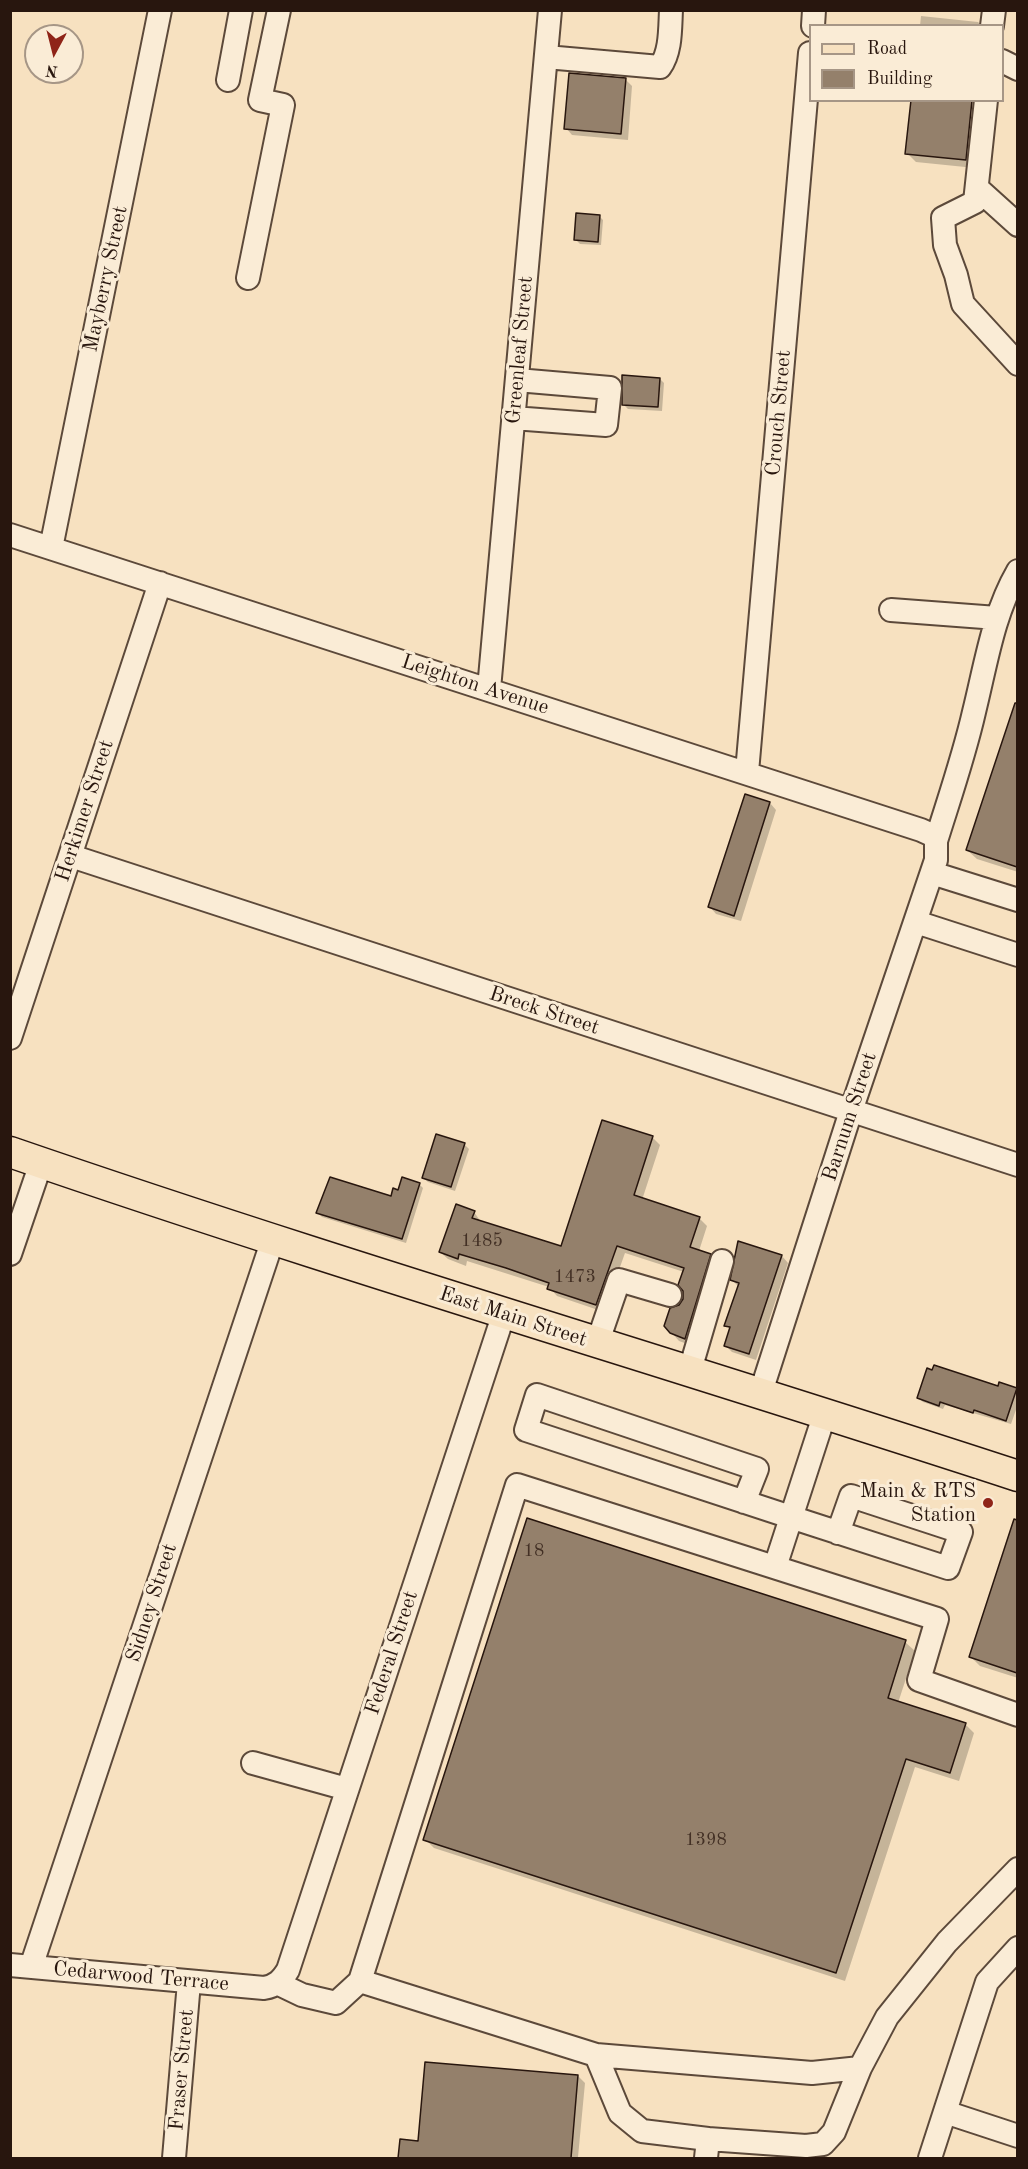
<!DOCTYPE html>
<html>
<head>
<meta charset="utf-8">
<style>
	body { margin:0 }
	#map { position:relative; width:1028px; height:2169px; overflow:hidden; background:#f7e1c0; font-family:"Old Standard TT",serif }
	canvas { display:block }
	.frame { position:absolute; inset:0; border:12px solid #28160e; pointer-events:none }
	.legend { position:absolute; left:809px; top:24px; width:195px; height:78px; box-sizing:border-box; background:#faecd6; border:2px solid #a69686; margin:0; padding:8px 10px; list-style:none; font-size:18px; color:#28160e }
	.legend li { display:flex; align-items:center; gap:12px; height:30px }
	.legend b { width:30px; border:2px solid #a69686 }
	.north { position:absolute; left:24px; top:24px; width:60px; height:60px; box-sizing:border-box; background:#faecd6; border:2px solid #a69686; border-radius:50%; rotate:187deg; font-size:16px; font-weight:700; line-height:24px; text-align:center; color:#28160e }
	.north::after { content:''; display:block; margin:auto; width:21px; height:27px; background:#8f2418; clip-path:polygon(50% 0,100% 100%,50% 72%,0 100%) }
</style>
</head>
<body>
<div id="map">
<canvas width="1028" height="2169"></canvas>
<div class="frame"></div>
<ul class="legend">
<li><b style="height:8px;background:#f7e1c0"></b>Road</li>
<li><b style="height:16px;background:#94806b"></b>Building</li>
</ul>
<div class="north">N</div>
</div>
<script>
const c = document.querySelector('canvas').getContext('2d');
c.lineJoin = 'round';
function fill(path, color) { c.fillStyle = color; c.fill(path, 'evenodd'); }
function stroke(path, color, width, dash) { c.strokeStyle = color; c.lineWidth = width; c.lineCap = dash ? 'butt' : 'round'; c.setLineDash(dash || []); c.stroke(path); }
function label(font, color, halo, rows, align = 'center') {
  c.font = font + ' "Old Standard TT",serif'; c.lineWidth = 6; c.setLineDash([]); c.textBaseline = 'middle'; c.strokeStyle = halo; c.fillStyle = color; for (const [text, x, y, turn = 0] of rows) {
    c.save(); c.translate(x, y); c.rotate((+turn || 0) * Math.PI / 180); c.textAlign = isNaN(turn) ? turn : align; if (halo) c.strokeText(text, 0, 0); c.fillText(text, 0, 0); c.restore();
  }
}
const shadow = new Path2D(`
	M921 16 978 22 982 26H920Z
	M625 79 632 86 628 140 572 135 566 128Z
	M912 100H986L975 168 916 162 907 153Z
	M599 216 603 220 601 245 580 244 576 240Z
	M660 379 664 383 662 411 628 409 623 404Z
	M1018 699V872L977 859 967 850Z
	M770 803 776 810 741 921 716 914 710 907Z
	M652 1137 660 1145 642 1200 699 1218 707 1226 699 1251 710 1255 718 1263 693 1346 679 1341 671 1332 684 1300V1272L625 1253 604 1312 557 1296 549 1287 467 1261 466 1266 448 1259 440 1252 474 1212 481 1222 562 1248Z
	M464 1144 469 1149 455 1191 428 1182 423 1178Z
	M419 1184 423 1188 406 1243 322 1217 318 1213 392 1197 399 1191Z
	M739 1243 782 1256 788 1263 756 1360 732 1352 725 1345 731 1330 726 1325 739 1287 732 1280Z
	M1000 1384 1018 1390V1404L1011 1424 945 1405 943 1409 923 1402 918 1398 999 1388Z
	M1012 1532 1018 1533V1678L980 1666 971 1657Z
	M905 1642 915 1651 898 1703 965 1724 974 1733 959 1781 915 1767 845 1981 434 1848 425 1839Z
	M578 2076 585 2083 578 2157 596 2158H400L401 2141 419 2143Z`);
const building = new Path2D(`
	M569 73 626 78 621 134 564 129Z
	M911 100H972L966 160 905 154Z
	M576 213 600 215 598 242 574 240Z
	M622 375 660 378 658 407 622 405Z
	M1015 703H1017V867L966 850Z
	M745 794 770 802 734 916 708 907Z
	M602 1120 653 1136 634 1195 700 1217 690 1247 711 1254 685 1339 670 1333 664 1326 670 1308 679 1305 683 1299V1291L678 1285 684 1268 617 1246 596 1305 547 1289 549 1283 506 1268 459 1254 458 1259 439 1252 456 1204 475 1211 472 1218 561 1246Z
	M436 1134 465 1143 451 1187 422 1178Z
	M330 1177 391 1196 393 1188 398 1190 402 1177 420 1183 402 1239 316 1213Z
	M738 1241 782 1255 749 1354 724 1346 730 1327 724 1326 739 1283 730 1280Z
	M934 1365 998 1386 999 1382 1017 1388 1006 1421 974 1410 973 1413 940 1402 939 1406 917 1398 927 1368 932 1370Z
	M527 1518 906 1640 888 1698 966 1723 950 1773 906 1759 836 1973 423 1840Z
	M1014 1519 1017 1520V1673L969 1657Z
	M425 2062 578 2075 571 2158H398L400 2139 418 2141Z`);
const minor = new Path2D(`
	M813 26 814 10
	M992 26 994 10
	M546 57 660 67C671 52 670 29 671 10
	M1002 61 1018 69
	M228 80 241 10
	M986 100 975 202 943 218 945 245 956 275 963 304 1018 364
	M977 188 1018 225
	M248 278 283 105 260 100 279 10
	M513 418 606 425 610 388 517 380
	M10 535 921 830 932 835 936 841
	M51 548 160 10
	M891 610 997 618
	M489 689 550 10
	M747 772 810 53
	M71 856 1018 1165
	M932 873 1018 900
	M916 922 1018 955
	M10 1038 160 583
	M10 1254 41 1163
	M597 1344 619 1280 670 1295
	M690 1370 722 1261
	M761 1392 851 1111 936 860V841C949 799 964 756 974 712 986 664 993 614 1018 571
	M744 1502 757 1469 537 1395 526 1430C666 1476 807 1523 948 1568L961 1532 851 1496 838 1533
	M775 1567 825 1413
	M1018 1715 919 1680 937 1619 517 1485 360 1981 596 2055 812 2073 860 2068 887 2017 947 1942 1018 1869
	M253 1763 347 1789
	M10 1965 264 1988C276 1986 282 1980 288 1970L504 1313
	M31 1967 273 1239
	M277 1983 302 1995 336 2003 360 1981
	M596 2055 620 2113 642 2131 708 2139 706 2158
	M945 2112 1018 2136
	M708 2139 806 2146 823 2144 834 2132 860 2068
	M174 2158 189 1982
	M930 2158 987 1982 1018 1948`);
const major = new Path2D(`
	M10 1152C344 1267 682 1366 1018 1476`);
const markers = [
	[988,1503,6,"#8f2418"]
];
const numberNames = [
	["1485",482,1241],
	["1473",575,1277],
	["18",534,1551],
	["1398",706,1840]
];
const streetNames = [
	["Mayberry Street",106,279,-78],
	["Greenleaf Street",520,350,-85],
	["Crouch Street",779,413,-85],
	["Leighton Avenue",475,685,18],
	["Herkimer Street",85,811,-72],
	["Breck Street",544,1011,18],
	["Barnum Street",850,1117,-72],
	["East Main Street",513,1317,18],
	["Sidney Street",152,1603,-72],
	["Federal Street",392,1653,-72],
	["Cedarwood Terrace",141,1977,5],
	["Fraser Street",182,2070,-85]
];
const poiNames = [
	["Main & RTS",976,1491],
	["Station",976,1515]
];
fill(shadow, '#0003');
fill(building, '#94806b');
stroke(building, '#28160e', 1.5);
stroke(minor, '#5c493a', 26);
stroke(major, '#28160e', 33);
stroke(minor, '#faecd6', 22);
stroke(major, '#f7e1c0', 30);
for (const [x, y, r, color] of markers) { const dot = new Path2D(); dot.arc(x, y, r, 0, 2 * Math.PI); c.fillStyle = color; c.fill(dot); stroke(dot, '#faecd6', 2); }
label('18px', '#433025', null, numberNames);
label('21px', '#28160e', '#faecd6', streetNames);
label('21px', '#28160e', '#faecd6', poiNames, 'right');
</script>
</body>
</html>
